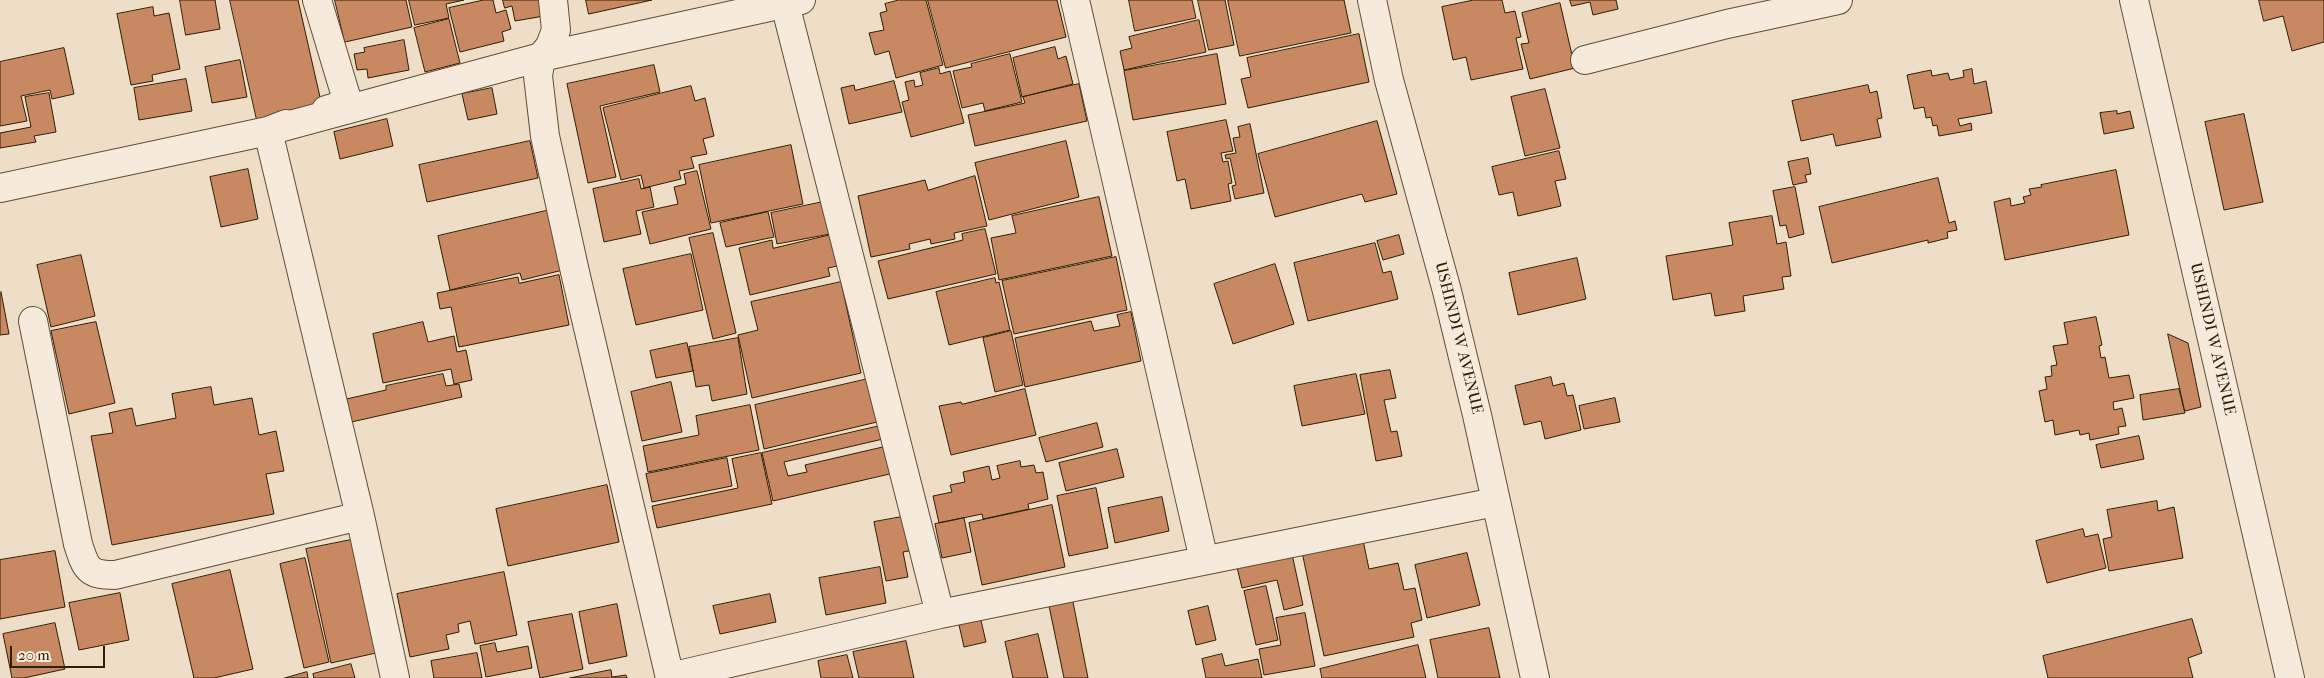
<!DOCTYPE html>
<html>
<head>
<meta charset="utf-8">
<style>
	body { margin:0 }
	#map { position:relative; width:2324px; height:678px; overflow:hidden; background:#efdec7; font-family:"IM FELL French Canon",serif }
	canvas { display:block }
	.scale { position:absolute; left:10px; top:646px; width:95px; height:22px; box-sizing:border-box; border:2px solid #2f1e03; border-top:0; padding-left:6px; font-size:15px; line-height:18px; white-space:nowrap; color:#2f1e03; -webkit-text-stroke:4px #f5eadb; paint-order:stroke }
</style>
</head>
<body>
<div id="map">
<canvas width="2324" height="678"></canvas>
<div class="scale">20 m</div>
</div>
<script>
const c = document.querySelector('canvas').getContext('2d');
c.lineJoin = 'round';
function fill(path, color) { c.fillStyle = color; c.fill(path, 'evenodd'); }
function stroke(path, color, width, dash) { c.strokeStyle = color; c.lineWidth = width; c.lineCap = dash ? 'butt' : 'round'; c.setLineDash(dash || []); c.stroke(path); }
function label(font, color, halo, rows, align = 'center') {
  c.font = font + ' "IM FELL French Canon",serif'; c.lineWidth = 4; c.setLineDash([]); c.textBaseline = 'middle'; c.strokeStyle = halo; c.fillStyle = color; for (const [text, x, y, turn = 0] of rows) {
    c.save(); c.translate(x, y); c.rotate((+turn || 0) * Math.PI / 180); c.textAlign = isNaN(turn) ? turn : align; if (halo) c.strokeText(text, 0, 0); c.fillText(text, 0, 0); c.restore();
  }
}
const building = new Path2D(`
	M180 0H215L220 29 186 35Z
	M230 0H298L322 106 257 120Z
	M335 0H406L412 27 345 42Z
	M409 0H464L446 4 449 18 415 25Z
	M484 0H493L496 13 506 10 511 29 502 32 504 41 460 52 449 8Z
	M503 0H541L544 16 515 21 512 6 505 8Z
	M586 0H652L589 14Z
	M899 0H926L943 65 896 78 889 51 875 55 869 33 884 30 880 13 887 11 885 4Z
	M928 0H1057L1066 37 946 68Z
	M1129 0H1192L1196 18 1135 31Z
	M1198 0H1225L1234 45 1209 50Z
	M1228 0H1344L1351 33 1240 56Z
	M1474 0H1502L1505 13 1515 11 1521 37 1516 38 1523 69 1471 80 1466 57 1453 60 1442 7Z
	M1570 0H1616L1618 9 1593 15 1590 2 1572 6Z
	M2259 0H2324V42L2292 51 2283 16 2264 21Z
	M1560 3 1575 68 1530 79 1521 44 1529 43 1522 13Z
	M153 7 154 16 169 13 180 69 152 75 153 81 131 85 117 14Z
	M449 19 460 63 425 72 414 28Z
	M1199 20 1206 52 1124 70 1120 51 1132 48 1129 37Z
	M1359 34 1369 82 1248 108 1241 79 1251 77 1247 58Z
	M404 40 409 70 368 78 367 69 357 70 354 54 365 52 364 48Z
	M1055 47 1058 59 1066 56 1073 84 1022 97 1013 58Z
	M64 48 74 94 52 99 50 90 21 96 27 121 0 126V62Z
	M1010 54 1022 102 985 111 983 103 962 108 953 71 972 67 971 64Z
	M1217 54 1226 104 1133 120 1124 71Z
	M240 60 247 97 212 103 205 67Z
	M654 65 660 92 600 106 616 177 588 183 567 84Z
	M939 68 940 74 950 71 964 123 911 137 902 102 909 100 905 82 914 80 915 87 923 85 920 73Z
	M1972 69 1974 84 1986 81 1992 113 1958 119 1960 126 1971 123 1972 130 1939 136 1937 125 1933 126 1931 117 1926 118 1924 107 1914 109 1907 75 1931 70 1932 76 1948 73 1950 80 1964 77 1963 71Z
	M186 79 192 111 139 120 134 88Z
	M894 81 902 112 849 124 841 88 854 85 855 90Z
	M1079 84 1087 121 975 146 968 115 1025 103 1023 97Z
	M1868 85 1870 93 1877 91 1882 118 1877 119 1881 137 1836 146 1833 134 1801 141 1792 101Z
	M691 86 695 101 705 98 714 136 703 139 707 154 691 157 694 168 679 171 681 179 644 188 641 175 621 180 603 108Z
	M492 88 497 114 468 120 462 94Z
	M1545 89 1560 148 1525 156 1511 97Z
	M49 93 56 132 34 136 36 142 0 148V133L31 127 25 97Z
	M2117 111V114L2130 111 2134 128 2104 134 2100 113Z
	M2244 114 2263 202 2224 210 2205 122Z
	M387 119 393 146 340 159 334 132Z
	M1226 120 1233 151 1221 153 1223 162 1228 161 1232 183 1228 184 1231 201 1191 209 1185 179 1177 181 1167 132Z
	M1377 121 1397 194 1365 202 1362 194 1275 217 1258 154Z
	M1250 124 1264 193 1235 199 1232 186 1236 185 1230 158 1226 159 1225 155 1236 153 1233 138 1240 137 1238 127Z
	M530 141 538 178 427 202 419 165Z
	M1066 141 1079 197 989 220 975 163Z
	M791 145 803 204 711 223 699 165Z
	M1559 151 1566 179 1555 181 1561 206 1518 216 1513 192 1499 195 1492 167Z
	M1808 158 1811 174 1805 175 1807 182 1793 185 1788 162Z
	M248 169 258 219 221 227 210 177Z
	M2116 170 2129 235 2005 260 1994 202 2010 198 2011 206 2025 203 2023 197 2031 195 2029 189 2042 187 2041 185Z
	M697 171 711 229 650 244 642 212 678 204 674 187 686 184 684 174Z
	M975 176 987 226 954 233 955 239 931 244 930 239 909 244 910 249 871 257 858 196 925 180 928 190Z
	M1938 178 1949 223 1955 221 1957 230 1947 232 1948 238 1928 243V240L1832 263 1819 207Z
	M639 179 641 189 650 187 654 207 636 211 641 234 604 242 593 189Z
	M1795 187 1804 234 1789 238 1786 225 1780 226 1773 191Z
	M1099 197 1112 256 999 280 991 238 1016 233 1012 216Z
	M823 202 830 234 777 244 771 213Z
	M550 210 563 270 522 280 520 273 450 290 438 236Z
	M768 212 774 237 726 247 720 223Z
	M1772 216 1777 244 1786 242 1791 276 1782 277 1784 289 1743 296 1745 311 1715 316 1711 293 1673 300 1666 256 1733 245 1729 223Z
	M985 229 996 274 888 299 878 261 963 240 962 234Z
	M713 233 736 333 713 339 689 238Z
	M835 234 842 265 828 268 830 276 750 295 739 248 772 240 773 248Z
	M1399 235 1404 254 1383 260 1377 241Z
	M1375 243 1383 273 1391 271 1398 299 1308 321 1294 263Z
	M691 254 703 310 636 325 623 269Z
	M81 255 95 316 51 327 37 265Z
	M1116 257 1127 310 1014 334 1002 281Z
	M1577 258 1586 299 1518 315 1509 273Z
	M1275 264 1294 324 1233 344 1214 284Z
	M559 275 569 325 459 347 451 307 440 309 437 293 518 277 519 283Z
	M995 278 996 283 999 282 1010 330 949 345 936 292Z
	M841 282 861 373 752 398 738 335 758 330 751 302Z
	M1 292 9 334 0 335V293Z
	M1131 312 1141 361 1025 387 1015 338 1091 321 1094 331 1120 326 1117 315Z
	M2096 317 2102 345 2099 346 2101 358 2105 357 2109 378 2129 375 2134 398 2113 402 2114 410 2122 408 2126 426 2118 427 2119 434 2090 440 2089 433 2080 435 2079 430 2055 435 2053 420 2045 422 2039 391 2047 389 2045 377 2052 376 2051 366 2057 365 2053 346 2068 344 2064 323Z
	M96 322 115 403 69 414 51 331Z
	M423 322 428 342 454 336 457 352 466 350 472 380 454 384 451 369 383 383 373 334Z
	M1011 331 1023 385 995 392 983 338Z
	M2168 334 2188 343 2201 407 2185 411Z
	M738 338 747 394 712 401 709 385 696 387 689 347Z
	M687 343 693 371 656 378 650 351Z
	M1390 370 1396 398 1384 400 1391 432 1397 431 1402 456 1376 461 1360 375Z
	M443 374 446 386 459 384 462 397 347 423 342 400 386 390V386Z
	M1356 374 1365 414 1302 426 1294 386Z
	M1551 377 1553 386 1564 383 1567 396 1573 395 1581 430 1545 439 1541 421 1524 425 1515 386Z
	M868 379 877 422 764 449 755 405Z
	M671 382 682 432 642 441 631 392Z
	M211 387 214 405 252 398 259 435 276 431 284 471 266 474 274 514 112 545 91 436 113 433 109 413 132 408 136 426 176 418 172 394Z
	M1025 389 1036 435 951 455 939 406 961 402 962 404Z
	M2179 389 2185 413 2143 420 2140 395Z
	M1615 398 1620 422 1584 429 1579 406Z
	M750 405 759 450 648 472 643 446 699 435 696 416Z
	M1097 423 1103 447 1046 462 1039 438Z
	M880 426 883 439 784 462 788 476 807 472 805 465 887 446 894 473 773 501 762 453Z
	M2139 436 2144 459 2101 468 2096 445Z
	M1117 449 1124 477 1066 491 1059 463Z
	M761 453 772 504 657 528 652 506 738 488 732 459Z
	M727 458 732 486 652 502 646 474Z
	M1020 461 1021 467 1034 465 1036 473 1043 472 1048 499 1028 504 1029 509 983 519 982 514 939 523 933 496 952 492 950 485 965 482 963 472 989 466 992 480 1000 478 997 466Z
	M607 485 619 542 508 566 496 509Z
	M1096 488 1108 548 1069 556 1057 496Z
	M1162 497 1169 531 1115 543 1108 508Z
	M2157 501 2158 511 2174 507 2183 558 2109 571 2103 539 2112 537 2107 510Z
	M1052 505 1065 567 982 585 969 523Z
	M907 516 914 550 903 552 908 577 886 581 874 522Z
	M964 518 971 552 942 558 935 524Z
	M2083 529 2085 537 2098 534 2106 568 2047 583 2036 541Z
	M351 540 376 653 331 663 306 549Z
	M1363 540 1369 569 1398 563 1404 590 1415 588 1422 620 1411 623 1414 637 1324 656 1302 552Z
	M55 551 65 607 0 619V560Z
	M1467 553 1480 605 1427 618 1415 565Z
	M1292 554 1303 605 1284 610 1277 580 1242 588 1237 567Z
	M305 558 329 662 304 668 280 564Z
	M880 567 886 603 826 615 819 578Z
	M230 570 253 669 214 678H194L172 584Z
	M504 572 517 635 475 644 470 621 458 624 459 632 446 635 449 649 410 657 397 594Z
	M1266 586 1278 640 1256 645 1244 591Z
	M120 593 129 640 79 650 69 603Z
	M770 594 776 622 720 634 713 606Z
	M1072 597 1088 678H1064L1048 601Z
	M617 604 627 656 589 664 579 612Z
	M1208 606 1216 640 1196 645 1188 611Z
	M979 612 986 642 964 647 957 616Z
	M1305 613 1315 666 1264 675 1259 649 1281 645 1276 618Z
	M572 614 583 669 540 678 528 622Z
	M2192 619 2202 653 2188 658 2193 678H2048L2043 656Z
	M55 623 65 669 24 678H12L3 634Z
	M1489 628 1500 678H1438L1430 640Z
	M1038 634 1048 678H1013L1005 642Z
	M906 641 914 678H859L853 652Z
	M495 643 497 652 528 646 532 668 486 677 480 646Z
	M1418 645 1426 678H1322L1320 669Z
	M477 653 482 678H434L431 661Z
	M1222 654 1225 666 1258 659 1262 678H1206L1202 659Z
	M847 655 853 678H821L818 661Z
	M351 664 355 678H314L313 674Z
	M611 670 612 677 626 675 627 678H570Z
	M307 672 308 678H285Z`);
const minor = new Path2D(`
	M317 0 348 103 326 110
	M553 0 556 30 550 46 541 57 538 76 545 136 575 272 670 678
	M1075 0 1204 560
	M1372 0 1389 80 1447 291 1477 415 1535 678
	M2134 0 2290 678
	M785 4 940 614
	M1585 60 1727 24 1838 0
	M286 124 268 131 360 516 395 678
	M0 188 268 131 541 57 801 0
	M33 321 78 544C86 569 88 575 115 575L360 516
	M670 677 940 614 1495 502`);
const streetNames = [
	["USHINDI W AVENUE",1458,338,76],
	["USHINDI W AVENUE",2212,339,77]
];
fill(building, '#c88861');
stroke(building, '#2f1e03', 1);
stroke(minor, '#5f4e34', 30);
stroke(minor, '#f5eadb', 28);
label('16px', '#2f1e03', '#f5eadb', streetNames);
</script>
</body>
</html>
